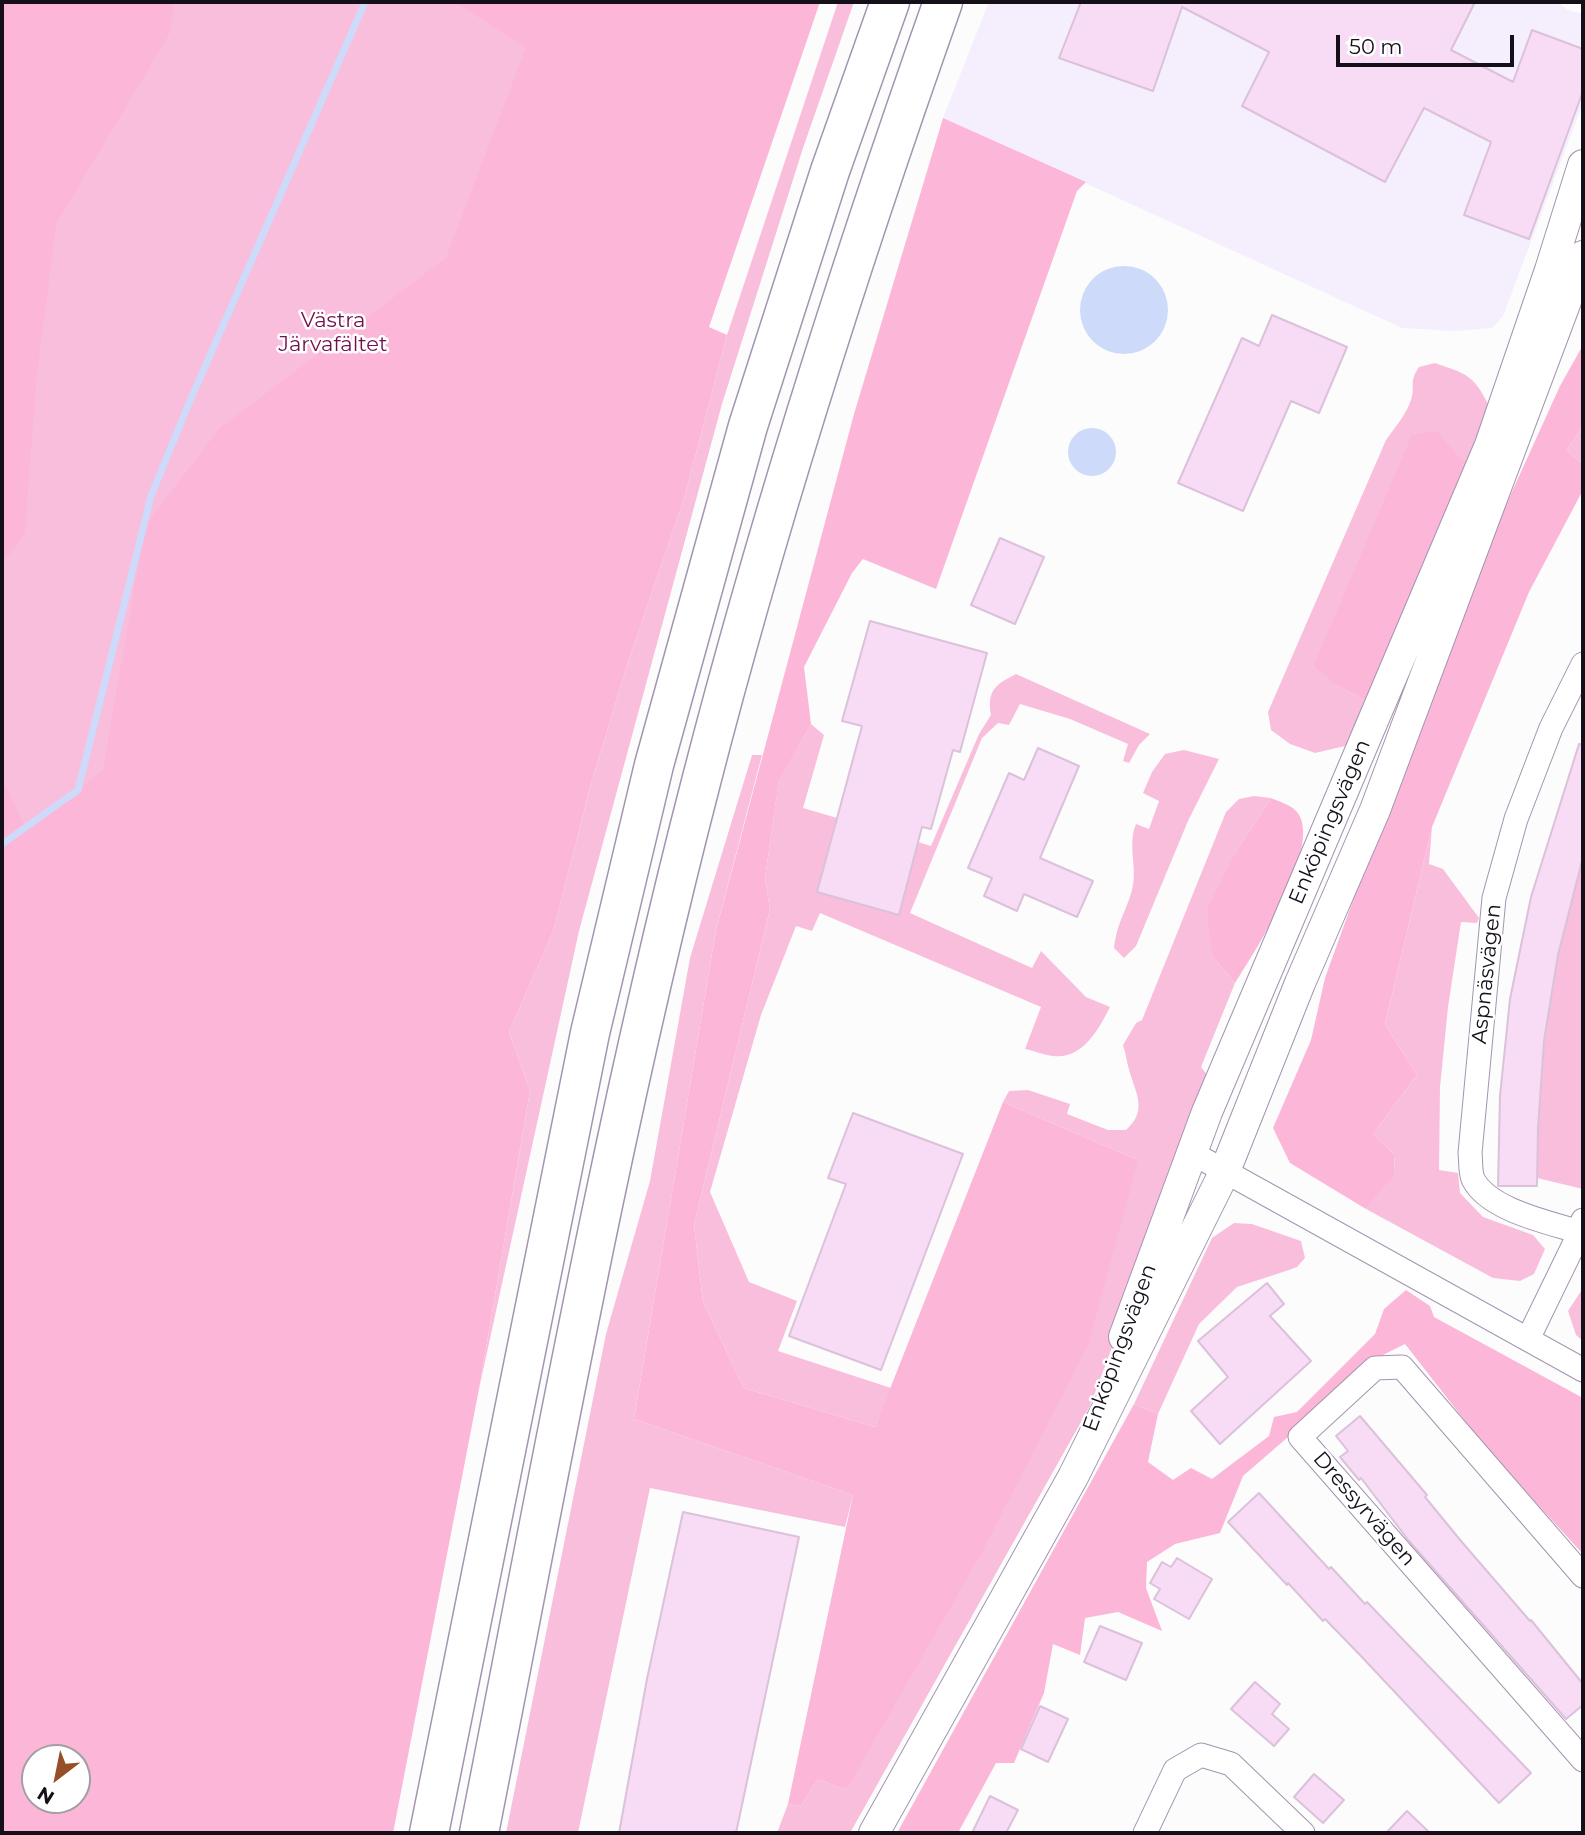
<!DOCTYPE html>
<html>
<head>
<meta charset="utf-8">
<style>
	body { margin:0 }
	#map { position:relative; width:1585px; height:1835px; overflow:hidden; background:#fcfcfc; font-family:Montserrat,sans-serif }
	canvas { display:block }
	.frame { position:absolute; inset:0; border:4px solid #140f19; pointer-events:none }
	.north { position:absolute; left:21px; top:1744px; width:70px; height:70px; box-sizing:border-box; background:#fff; border:2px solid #a19fa3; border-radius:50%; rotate:212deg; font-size:19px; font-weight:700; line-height:28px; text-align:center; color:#140f19 }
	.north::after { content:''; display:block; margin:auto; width:24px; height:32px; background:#965027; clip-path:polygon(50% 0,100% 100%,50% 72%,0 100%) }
	.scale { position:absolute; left:1336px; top:35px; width:178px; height:32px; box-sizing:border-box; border:4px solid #140f19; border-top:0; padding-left:9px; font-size:21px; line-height:24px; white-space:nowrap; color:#140f19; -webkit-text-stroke:5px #fff; paint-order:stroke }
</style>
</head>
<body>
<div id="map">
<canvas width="1585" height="1835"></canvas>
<div class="frame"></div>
<div class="north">N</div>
<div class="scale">50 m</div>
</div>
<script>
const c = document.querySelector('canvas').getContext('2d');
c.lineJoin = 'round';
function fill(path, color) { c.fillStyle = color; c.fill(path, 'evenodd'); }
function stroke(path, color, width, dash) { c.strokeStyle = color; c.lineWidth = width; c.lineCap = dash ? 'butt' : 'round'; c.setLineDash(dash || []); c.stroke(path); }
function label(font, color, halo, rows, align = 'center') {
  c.font = font + ' Montserrat,sans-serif'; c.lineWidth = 5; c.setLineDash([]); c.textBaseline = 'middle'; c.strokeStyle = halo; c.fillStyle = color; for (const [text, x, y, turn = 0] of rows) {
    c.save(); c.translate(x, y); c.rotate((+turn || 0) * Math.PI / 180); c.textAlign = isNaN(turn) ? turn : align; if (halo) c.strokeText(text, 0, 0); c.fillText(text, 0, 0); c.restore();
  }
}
const built = new Path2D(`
	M989 2H1558L1568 10 1583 14V103L1503 316 1492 328 1454 331 1402 328 943 118Z`);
const green = new Path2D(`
	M2 2H789L564 692 327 1833H2ZM35 1758H77V1800H35Z
	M838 2H854L803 148 722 404 579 931 479 1389 530 1091 509 1032 553 932 591 784 627 665 684 499 727 335Z
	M1435 363C1466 374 1473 374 1488 404L1468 468 1335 685 1369 702 1359 726 1345 746 1315 753 1290 744 1271 730 1268 712 1386 440C1395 427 1406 415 1411 400 1416 385 1408 383 1419 367Z
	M1583 426V465L1567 450Z
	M1016 674 1150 734 1139 745 1129 763 1123 761 1128 744 1070 719 1020 704 1009 725 998 723 982 738 910 913 1032 968 1041 951 1086 997 1110 1007C1099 1029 1082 1060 1053 1056 1044 1055 1034 1051 1025 1049L1041 1007 820 913 812 931 796 926 761 1015 710 1192 749 1282 797 1301 778 1351 891 1388 875 1427 744 1388 703 1302 694 1225 770 909 765 878 779 779 811 724 824 735 803 808 837 818 817 891 898 914 918 842 931 846 979 734 991 715C987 690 995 685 1016 674Z
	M1184 750 1219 759 1188 821 1136 946 1124 958 1114 948C1117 922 1126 912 1132 890 1138 869 1127 845 1136 824L1149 829 1159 801 1143 793 1152 772 1165 754Z
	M752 755H762L716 930 634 1419 853 1495 845 1527 650 1488 578 1833H506L606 1334 650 1181 690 958Z
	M1254 796 1271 798 1235 853 1212 956 1235 983 1201 1067 1212 1081 1090 1406 850 1833H777L788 1804 801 1806 818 1779 846 1790 1138 1160 1003 1102 1009 1091 1028 1090 1070 1104 1067 1114 1108 1130H1126C1147 1111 1137 1096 1130 1073 1127 1064 1126 1054 1123 1045L1136 1023 1142 1020 1226 812 1239 799Z
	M1432 827 1429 864 1443 869 1479 918 1477 923 1461 922 1448 1007 1440 1087 1439 1170 1458 1173 1460 1193 1483 1217 1533 1235 1545 1249 1534 1274 1520 1281 1493 1278 1366 1209 1395 1173 1394 1154 1373 1134 1417 1075 1385 1024Z
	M1583 857V1189L1537 1178C1538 1070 1549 960 1583 857Z
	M1234 1223 1252 1224 1301 1241 1305 1258 1297 1267 1289 1270 1237 1287 1199 1324 1158 1414 1134 1404 1212 1238Z
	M1583 1288V1341L1576 1335 1568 1311Z`);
const forest = new Path2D(`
	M2 2H175L169 34 56 224 36 382 25 533 2 563Z
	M455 2H820L709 327 727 335 684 499 627 665 591 784 553 932 509 1032 530 1091 479 1389 393 1833H2V778L27 831 103 770 145 526 220 428 446 258 526 48ZM77 1758V1800H35V1758Z
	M943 118 1086 182 1077 191 936 589 863 559 852 573 804 667 811 724 779 780 765 878 770 909 694 1225 703 1302 744 1388 875 1427 1003 1102 1138 1160 1088 1345 983 1550 846 1790 818 1779 801 1806 788 1804 853 1495 634 1419 716 930 854 414Z
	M1583 345V426L1567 450 1583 465V490L1529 592 1432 827 1385 1024 1417 1075 1373 1134 1394 1154 1395 1174 1366 1209 1290 1163 1273 1128 1311 1040 1325 978 1456 615 1560 386Z
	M1437 431 1468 468 1369 702 1335 685 1314 665 1412 435Z
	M1271 798C1282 803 1297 806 1301 819 1315 858 1256 950 1235 983L1212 956 1207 910 1235 853Z
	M1406 1290 1430 1306 1434 1317 1583 1398V1554L1490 1453 1405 1344 1359 1367 1288 1437 1243 1476 1220 1533 1175 1544 1147 1562 1146 1588 1162 1631 1118 1612 1085 1618 1080 1655 1053 1644 1044 1693 1014 1763H996L959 1831 962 1833H897L1134 1404 1158 1414 1148 1462 1173 1480 1191 1468 1212 1479 1269 1436 1274 1417 1297 1412 1375 1334 1384 1309Z`);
const water = new Path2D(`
	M1080 310a44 44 0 1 1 88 0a44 44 0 1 1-88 0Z
	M1068 452a24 24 0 1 1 48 0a24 24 0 1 1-48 0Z`);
const stream = new Path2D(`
	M2 844 78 790 151 496 186 410 365 2`);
const building = new Path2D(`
	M1081 2H1475L1451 50 1513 82 1532 30 1583 49V91L1529 239 1464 215 1491 142 1424 108 1385 182 1242 106 1269 52 1182 7 1153 91 1059 58Z
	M1272 315 1347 347 1319 413 1291 401 1243 511 1178 483 1242 338 1259 346Z
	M1000 538 1044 557 1015 624 971 605Z
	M870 621 987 653 960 752 953 750 931 829 922 827 899 915 817 892 862 726 842 721Z
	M1579 744 1583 745V857L1558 955 1544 1041 1538 1128 1537 1186H1498L1500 1096 1510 999 1531 897Z
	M1038 748 1079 766 1040 858 1093 881 1077 917 1024 894 1017 911 984 896 992 878 968 868 1009 773 1024 780Z
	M853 1113 963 1154 881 1370 789 1336 846 1184 828 1178Z
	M1267 1283 1284 1304 1270 1316 1311 1361 1220 1444 1191 1411 1228 1377 1198 1341Z
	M1360 1416 1427 1495 1425 1497 1461 1541 1530 1621 1531 1620 1583 1684V1705L1566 1719 1409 1541 1361 1478 1359 1480 1340 1457 1348 1451 1336 1436Z
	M1259 1493 1329 1569 1331 1567 1365 1604 1367 1602 1531 1773 1499 1803 1360 1655 1325 1619 1323 1621 1288 1583 1287 1585 1228 1522Z
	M683 1512 799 1537 736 1833H619L647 1679Z
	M1177 1558 1212 1579 1189 1619 1154 1599 1160 1589 1150 1583 1162 1562 1171 1567Z
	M1100 1626 1142 1643 1126 1680 1084 1662Z
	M1255 1682 1280 1704 1272 1714 1289 1729 1274 1746 1231 1709Z
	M1040 1706 1068 1719 1048 1762 1021 1749Z
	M1314 1774 1344 1800 1323 1823 1294 1797Z
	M990 1796 1018 1810 1006 1833H972Z
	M1407 1811 1430 1833H1386Z`);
const minor = new Path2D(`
	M1583 664 1551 728 1516 819 1494 898 1470 1153C1471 1161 1470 1172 1473 1179 1489 1211 1552 1223 1583 1233
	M1192 1153 1583 1370
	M1528 1339 1580 1232 1583 1220
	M1583 1576 1402 1367 1375 1368 1300 1437 1583 1760
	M1145 1833 1175 1770 1201 1755 1231 1764 1303 1833`);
const tertiary = new Path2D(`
	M1124 1337 1207 1112 1490 445 1550 270 1583 165
	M874 1833 1073 1477 1225 1171 1300 983 1375 810 1583 256`);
const motorway = new Path2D(`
	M429 1833 590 1033 654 765 748 426 830 171 890 2
	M479 1833C548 1482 611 1129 701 782 769 518 852 259 943 2`);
const parkNames = [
	["Västra",333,321],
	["Järvafältet",333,345]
];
const streetNames = [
	["Enköpingsvägen",1330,822,-67],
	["Aspnäsvägen",1487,974,-84],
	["Enköpingsvägen",1120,1348,-70],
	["Dressyrvägen",1364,1509,49]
];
fill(built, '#f5eefd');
fill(green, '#f9bedb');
fill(forest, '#fbb6d8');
fill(water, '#cedafa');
stroke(stream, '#cedafa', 7);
fill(building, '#f8dcf6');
stroke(building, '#dbc1d9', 2);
stroke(minor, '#a394b0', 25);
stroke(tertiary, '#a394b0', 32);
stroke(motorway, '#a394b0', 41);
stroke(minor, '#fff', 23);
stroke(tertiary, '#fff', 30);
stroke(motorway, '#fff', 38);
label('21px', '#73104e', '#fff', parkNames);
label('21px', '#140f19', '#fff', streetNames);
</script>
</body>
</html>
